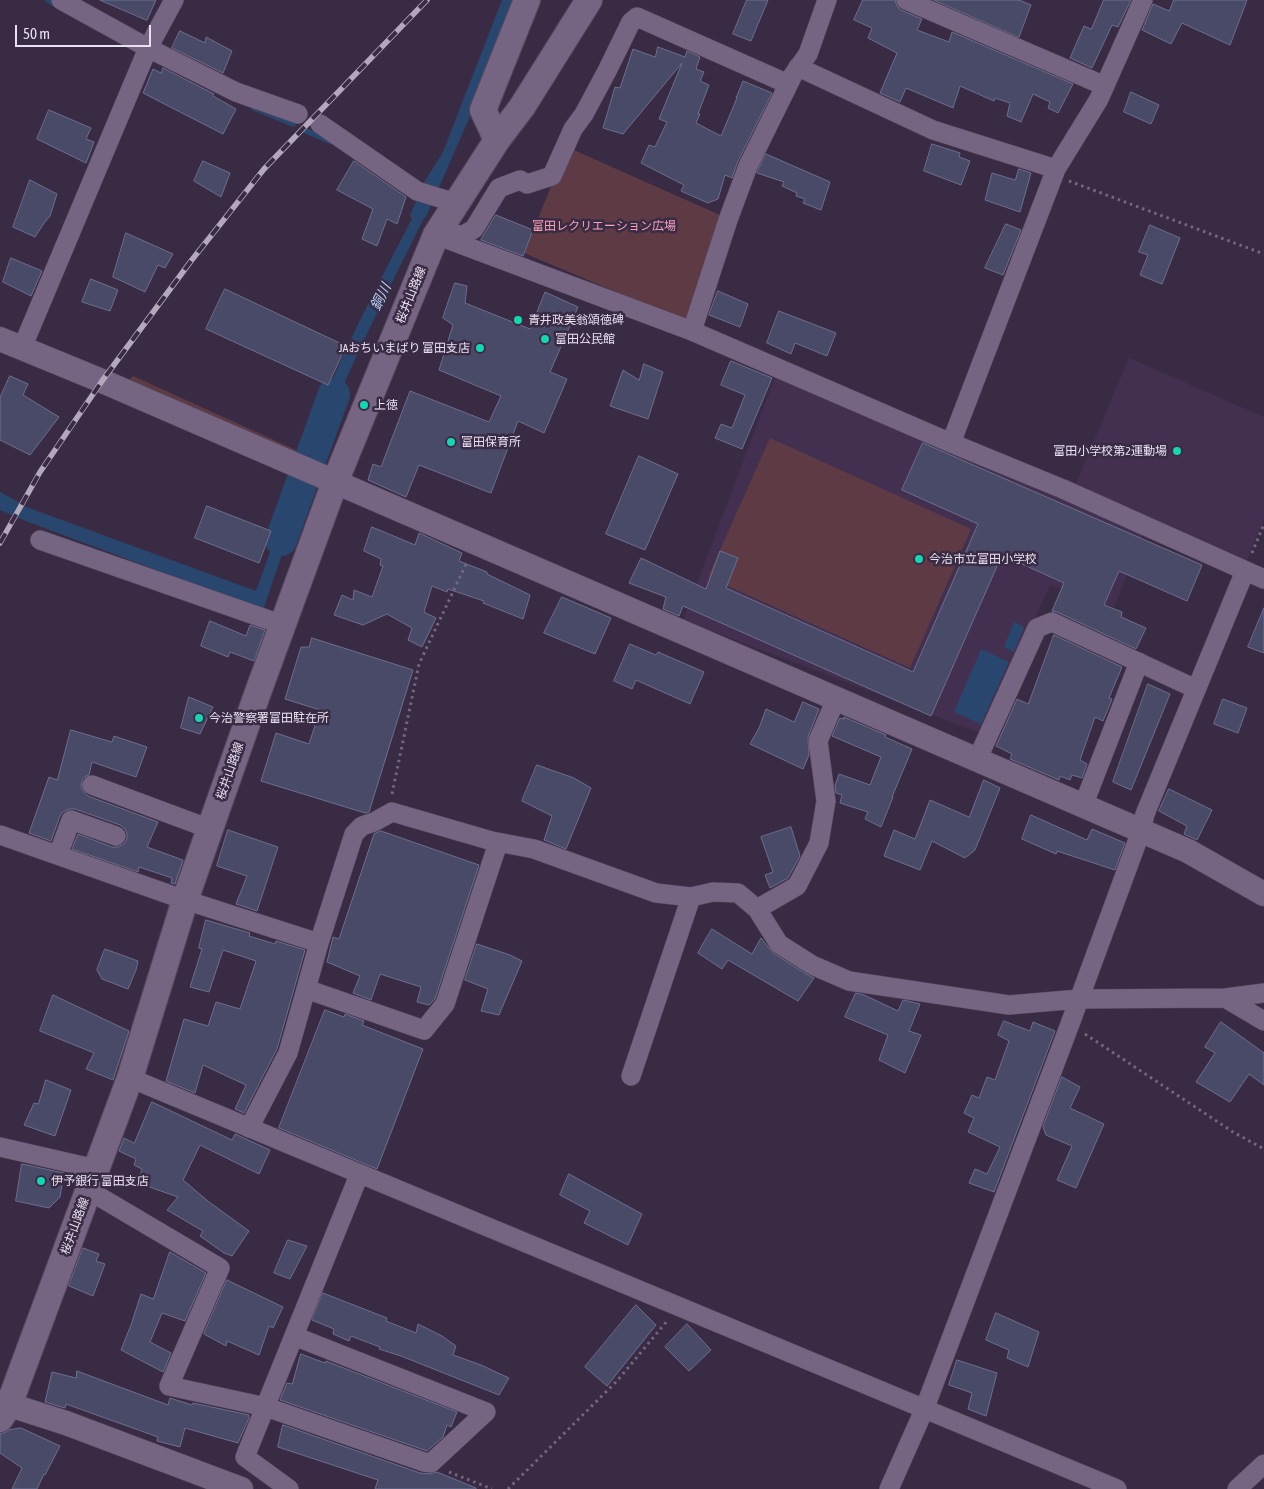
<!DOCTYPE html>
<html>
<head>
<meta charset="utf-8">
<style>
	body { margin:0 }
	#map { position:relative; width:1264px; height:1489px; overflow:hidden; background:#3a2b45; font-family:"Asap Condensed",sans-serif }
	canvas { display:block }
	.scale { position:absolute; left:15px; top:25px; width:136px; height:22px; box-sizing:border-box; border:2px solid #e9e0f1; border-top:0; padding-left:6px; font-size:15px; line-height:18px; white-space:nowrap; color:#e9e0f1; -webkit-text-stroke:4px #3a2b45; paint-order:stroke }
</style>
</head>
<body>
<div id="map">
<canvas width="1264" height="1489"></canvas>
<div class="scale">50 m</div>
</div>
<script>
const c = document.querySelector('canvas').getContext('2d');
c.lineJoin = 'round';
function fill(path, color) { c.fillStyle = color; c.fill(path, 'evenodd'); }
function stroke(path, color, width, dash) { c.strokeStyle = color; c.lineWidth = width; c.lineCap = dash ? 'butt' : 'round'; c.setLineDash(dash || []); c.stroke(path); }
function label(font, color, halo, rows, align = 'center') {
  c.font = font + ' "Asap Condensed","Noto Sans JP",sans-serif'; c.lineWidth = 5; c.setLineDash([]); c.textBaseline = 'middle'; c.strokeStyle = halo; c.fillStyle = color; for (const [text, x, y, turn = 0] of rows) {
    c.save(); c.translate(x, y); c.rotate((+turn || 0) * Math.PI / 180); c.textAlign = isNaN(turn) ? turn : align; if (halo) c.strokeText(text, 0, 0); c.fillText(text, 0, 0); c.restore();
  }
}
const built = new Path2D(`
	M1129 358 1264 417V519L1247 560 1075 486Z
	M777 372 1143 533 1114 608 1050 585 983 734 683 620Z`);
const green = new Path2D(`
	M567 147 722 216 685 321 524 253Z
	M133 376 307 455 304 465 123 387Z
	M770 438 971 529 910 668 708 577Z`);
const water = new Path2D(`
	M502 0H513L468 121 426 217 424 218C388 290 352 361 322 436L310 431C321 408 330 384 341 360 363 313 387 266 412 219L410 215 425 181 443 152Z
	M0 492 29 508 256 591 290 497 300 501 263 610 26 521 0 510Z
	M1014 622 1024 627 1014 652 1004 647Z
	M981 649 1009 662 981 724 954 712Z`);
const stream = new Path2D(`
	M48 0 59 6
	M254 108 293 124
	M306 131 332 142`);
const river = new Path2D(`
	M281 540 334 394`);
const building = new Path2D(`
	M100 0H156L147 20Z
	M747 0H768L751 41 733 34Z
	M863 0H895L897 6 901 10 922 19 917 30 949 42 952 32 1073 84 1058 113 1048 108 1050 102 1033 94 1021 122 1007 116 1010 103 995 98 994 101 960 86 953 108 906 88 900 102 880 93 897 53 868 38 872 28 854 20Z
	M934 0H1019L1031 5 1019 37Z
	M1104 0H1131L1118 27 1112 25 1092 68 1070 58 1084 26 1091 29Z
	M1174 0H1247L1230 45 1182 23 1171 44 1142 30 1153 4 1169 11Z
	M180 31 205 43 206 37 232 51 223 73 172 48Z
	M658 47 685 57 687 51 700 57 696 69 704 72 700 81 709 85 698 114H700L696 123 721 136 737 98H736L743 81 772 93 738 161 732 178 725 175 718 199 708 203 681 191 684 185 641 163 649 145 655 147 667 122 659 119 682 63 623 134 603 128 615 87 620 88 633 49 655 57Z
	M163 68 214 94 213 96 236 109 223 134 143 93 153 69 161 73Z
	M1131 92 1159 105 1151 124 1124 112Z
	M49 110 91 128 86 139 94 142 86 163 37 139Z
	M932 144 960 153 959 157 970 161 961 185 924 171Z
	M766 154 830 182 821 210 803 203 805 199 796 196 797 193 782 186 784 182 757 173Z
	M203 161 230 173 221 197 194 181Z
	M354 161 406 197 397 224 387 219 377 246 362 239 373 209 337 190Z
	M1019 169 1031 173 1020 212 985 200 992 173 1015 180Z
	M30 180 57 194 50 216 44 223 35 237 13 227Z
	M496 215 533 230 523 256 481 240Z
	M1006 224 1021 230 1003 275 985 268Z
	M1150 225 1180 238 1162 284 1140 275 1148 255 1139 252Z
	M126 233 173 254 165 268 158 265 145 292 113 277Z
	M11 258 42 271 31 296 3 282Z
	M91 279 118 290 110 311 82 302Z
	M455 283 467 286 465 303 530 329 545 292 578 307 550 372 567 379 544 433 518 421 491 493 419 465 406 497 368 480 373 464 381 467 410 391 489 422 501 396 439 370 453 325 443 318Z
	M225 289 346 346 328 385 206 329Z
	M718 291 748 304 740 327 709 315Z
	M779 311 836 333 827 356 795 343 791 354 767 343Z
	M731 361 772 378 742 449 715 438 721 424 732 428 745 395 721 385Z
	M644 364 663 372 648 419 610 406 623 370 639 380Z
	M10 376 28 384 23 395 59 417 30 455 0 440V398Z
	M923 443 1202 565 1187 601 1119 571 1104 605 1122 612 1121 617 1146 628 1136 649 1057 612 1052 611 1064 583 1002 555 931 716 683 606 679 616 663 609 666 597 629 583 641 558 706 589 720 551 738 558 726 588 913 672 978 524 902 490Z
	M639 456 678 474 645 550 606 534Z
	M207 506 271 531 259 563 195 538Z
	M372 527 415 545 419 533 462 553 459 561 487 572V574L530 595 523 619 483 603 484 601 448 589 447 592 432 586 424 612 436 618 422 647 408 640 412 628 387 614 363 625 334 615 342 595 353 600 354 590 372 597 383 566 380 565 381 559 364 551Z
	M562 597 611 618 595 654 544 633Z
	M1264 608V653L1248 647Z
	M210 621 246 636 250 625 265 630 254 661 230 652 228 657 201 646Z
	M1054 635 1122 667 1109 698 1112 699 1103 721 1095 717 1080 760 1087 764 1082 778 1072 775 1070 780 1060 776 1059 780 1010 759 1012 754 996 746 1017 699 1028 704Z
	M312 638 413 670 369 812 365 813 261 781 276 733 309 744 320 710 285 699 301 647H309Z
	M630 644 656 655 658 652 704 672 690 704 636 680 632 689 614 681Z
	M1148 684 1170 694 1131 790 1113 782Z
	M189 697 213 707 200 734 181 728Z
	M1223 699 1247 708 1238 733 1214 724Z
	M803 702 819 709 808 737 809 755 803 769 750 744 759 728 766 709 794 722Z
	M844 717 886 735 885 737 912 749 892 797H893L881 827 865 819 868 812 840 803 842 795 836 793 835 786 839 774 870 785 881 757 832 736 840 718 844 719Z
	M71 730 112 742 114 736 147 747 136 777 92 762 89 775 84 777 82 781 81 787 84 792 88 796 158 822 147 847 183 860 175 884 171 883 172 878 139 867 138 872 72 849 78 834 112 847H118L124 844 127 839V834L125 829 120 825 75 809H69L63 812 60 816 51 841 29 833 49 777 57 780Z
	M537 765 574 778 591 788 566 849 544 840 552 816 522 801Z
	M984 780 1000 788 975 850 965 858 932 841 920 870 884 856 894 830 915 839 930 800 969 817Z
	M1169 789 1212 810 1197 840 1184 834 1187 826 1159 811Z
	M1031 815 1087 840 1092 829 1125 843 1115 870 1057 851 1056 854 1022 839Z
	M791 827 800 856 788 878 770 888 765 875 773 872 761 837Z
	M228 830 278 847 257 911 236 904 247 876 217 866Z
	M381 831 479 865 435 999 429 1005 417 1002 421 987 380 974 371 1000 353 993 360 976 327 962 333 937 339 939 374 834Z
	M206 920 250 933 249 936 275 944 276 941 305 950 277 1049 244 1113 235 1109 246 1085 203 1065 195 1093 166 1081 184 1019 208 1026 216 1002 240 1009 256 961 223 950 209 992 190 987 202 949 199 948Z
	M712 929 752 954 761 938 773 953 806 974 814 978 798 1001 728 960 722 969 698 953Z
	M477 944 510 955 522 961 499 1015 481 1011 488 989 465 980Z
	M105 949 138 961 136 970 128 989 102 979 97 970Z
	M856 993 864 995 898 1011 903 1000 920 1004 909 1031 921 1035 905 1073 879 1060 888 1035 845 1017Z
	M53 995 129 1031 113 1080 86 1069 94 1053 40 1031Z
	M325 1010 344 1017 345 1014 364 1021 362 1025 423 1049 377 1169 279 1128Z
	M1004 1021 1030 1031 1033 1022 1055 1031 994 1192 969 1183 975 1169 987 1174 1000 1147 968 1132 974 1118 964 1113 972 1095 979 1098 987 1077 995 1080 1009 1041 998 1035Z
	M1221 1022 1264 1053V1085L1249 1074 1230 1102 1196 1082 1215 1053 1205 1047Z
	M1062 1077 1080 1087 1070 1108 1104 1124 1076 1188 1057 1180 1072 1146 1046 1135 1043 1127Z
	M46 1080 71 1090 55 1136 24 1125 34 1103 38 1104Z
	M152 1102 232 1140 235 1134 270 1150 259 1174 200 1145 183 1180 209 1202 249 1231 232 1256 224 1253 200 1236 203 1231 167 1210 178 1197 138 1183 142 1169 134 1165 136 1159 119 1151 124 1138 134 1143Z
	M22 1164 64 1173 60 1197 49 1208 16 1201Z
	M569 1174 642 1214 628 1245 584 1223 590 1211 560 1195Z
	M288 1240 307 1246 290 1279 274 1273Z
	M83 1248 99 1254 96 1261 105 1264 93 1296 69 1286Z
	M170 1252 206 1273 185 1321 162 1313 150 1342 171 1353 163 1372 121 1350 131 1325 141 1294 153 1299Z
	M227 1280 283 1307 273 1328 269 1326 259 1355 227 1341 226 1346 204 1334Z
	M323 1293 387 1318 386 1321 416 1333 418 1324 442 1336 456 1346 453 1355 481 1365 509 1378 499 1395 401 1356 379 1349 380 1347 351 1336 349 1341 333 1334 334 1329 312 1320Z
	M636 1305 656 1325 607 1386 585 1367Z
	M996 1313 1039 1332 1028 1367 1007 1358 1009 1350 986 1340Z
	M687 1324 711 1350 689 1371 665 1347Z
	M301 1354 325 1363 326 1361 336 1365 457 1412 451 1427 447 1425 443 1437 427 1451 280 1400 287 1383 292 1384Z
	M957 1360 997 1373 986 1416 968 1409 972 1393 949 1385Z
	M77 1371 168 1405 170 1398 192 1405 193 1403 249 1415V1418L238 1443 185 1428 180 1447 157 1441 158 1437 66 1404 65 1408 45 1402 52 1372 76 1378Z
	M283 1425 420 1473 430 1474 437 1472 476 1488V1489H375L378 1480 278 1447Z
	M21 1428 60 1446 45 1475 44 1474 37 1489H12L22 1468 0 1453V1434L6 1432 9 1430Z`);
const path = new Path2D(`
	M1069 181 1264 254
	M1252 553 1264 524
	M392 794 419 664 467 562
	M1085 1034 1233 1132 1264 1149
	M449 1472 492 1489
	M508 1489 617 1381 667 1321`);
const minor = new Path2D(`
	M61 0 148 48 236 92 298 114
	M906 0 1105 86
	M798 67 933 130 1056 169
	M320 124 417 191 456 203
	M446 230 461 236 474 229 499 188 520 180 527 184 552 176 573 129 584 114 607 71 631 22 637 17 788 84
	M436 235 692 331 951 443 1063 489 1264 579
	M692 331 728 220 748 166 793 75 808 54 827 0
	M22 348 148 48 174 0
	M951 443 1056 169 1099 99 1143 0
	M40 540 283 625
	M977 760 1037 628 1052 622 1196 689
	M92 785 210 829
	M1083 806 1139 662
	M0 835 185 900 319 943
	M58 855 71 820 116 836
	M757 909 797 886 819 843 826 801 818 741 836 699
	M306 989 424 1030 445 1004 498 843
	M1225 998 1264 1021
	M631 1076 691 897
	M130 1078 1117 1489
	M249 1128 288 1053 319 943 354 834 362 826 374 822 392 812 492 841 534 849 656 893 691 897 713 892 738 893 757 909 779 944 812 965 849 981 1009 1005 1079 999 1225 998 1264 993
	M0 1147 96 1169
	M88 1190 220 1268 169 1386 266 1407 424 1462 431 1463 486 1412 294 1336
	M289 1489 245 1457 359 1175
	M889 1489 924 1410 1070 1024 1141 831 1145 814 1245 571
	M1237 1489 1264 1464`);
const tertiary = new Path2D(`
	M0 339 102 381 1188 851 1264 894
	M0 1402 66 1423 241 1489`);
const secondary = new Path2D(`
	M497 140 483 110 527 0
	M0 1419 9 1405 130 1078 185 900 258 692 335 482 436 235 497 140 522 107 589 0`);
const rail = new Path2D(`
	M0 543 40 472 102 381 191 261 264 169 427 0`);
const markers = [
	[518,320,5,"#18d5b2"],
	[545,339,5,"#18d5b2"],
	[480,348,5,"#18d5b2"],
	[364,405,5,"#18d5b2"],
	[451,442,5,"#18d5b2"],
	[1177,451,5,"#18d5b2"],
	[919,559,5,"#18d5b2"],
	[199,718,5,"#18d5b2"],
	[41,1181,5,"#18d5b2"]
];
const parkNames = [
	["富田レクリエーション広場",604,226]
];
const streetNames = [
	["桜井山路線",411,295,-68],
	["桜井山路線",230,771,-71],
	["桜井山路線",75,1226,-70]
];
const poiNames = [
	["青井政美翁頌徳碑",528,320],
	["富田公民館",555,339],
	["JAおちいまばり 富田支店",470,348,"right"],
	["上徳",374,405],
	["富田保育所",461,442],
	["富田小学校第2運動場",1167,451,"right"],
	["今治市立富田小学校",929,559],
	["今治警察署富田駐在所",209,718],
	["伊予銀行 富田支店",51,1181]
];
const waterNames = [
	["銅川",381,297,-64]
];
fill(built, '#433051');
fill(green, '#5e3b44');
fill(water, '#29476e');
stroke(stream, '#29476e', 5.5);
stroke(river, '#29476e', 32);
fill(building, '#494a68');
stroke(building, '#6d6e8e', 1);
stroke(minor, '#55485e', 20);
stroke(tertiary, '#55485e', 25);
stroke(secondary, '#55485e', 28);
stroke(path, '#74677e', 3, [2.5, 4]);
stroke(minor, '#756482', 19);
stroke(tertiary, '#756482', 24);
stroke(secondary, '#756482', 26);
stroke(rail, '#b3a8bc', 5.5);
stroke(rail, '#3a2b45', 4, [11]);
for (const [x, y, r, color] of markers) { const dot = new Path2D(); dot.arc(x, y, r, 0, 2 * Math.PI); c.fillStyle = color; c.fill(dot); stroke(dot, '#3a2b45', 2); }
label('12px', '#f8a1b7', '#3a2b45', parkNames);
label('12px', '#e9e0f1', '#3a2b45', streetNames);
label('12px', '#e9e0f1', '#3a2b45', poiNames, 'left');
label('italic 14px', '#b4d2f9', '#3a2b45', waterNames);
</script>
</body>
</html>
